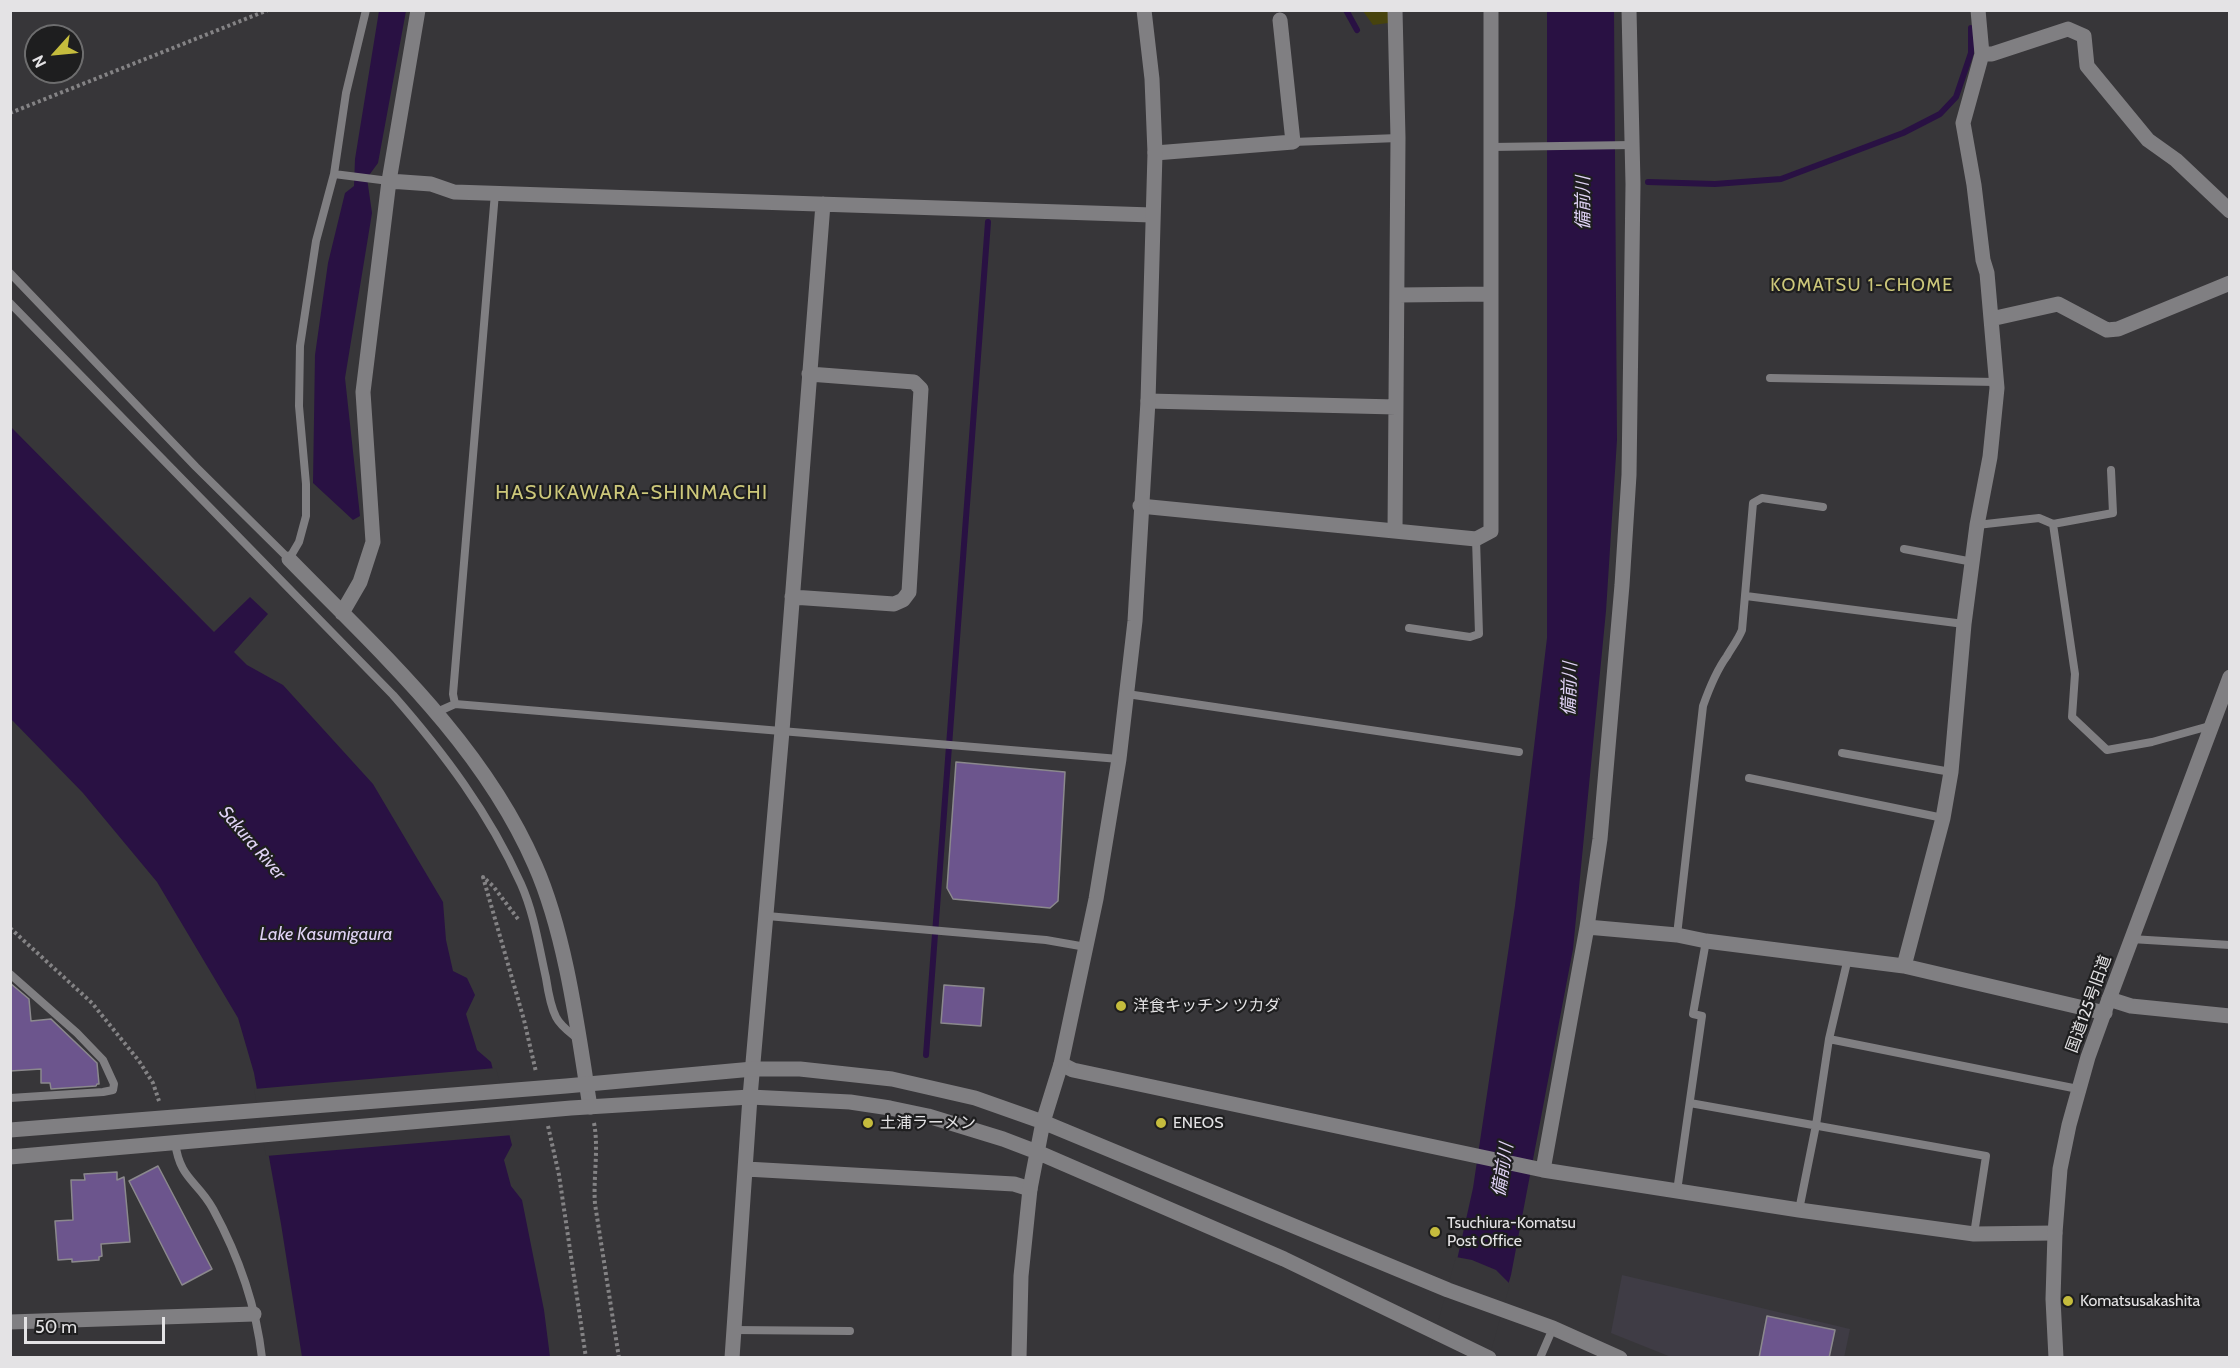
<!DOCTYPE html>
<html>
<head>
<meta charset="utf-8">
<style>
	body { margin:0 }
	#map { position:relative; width:2240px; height:1368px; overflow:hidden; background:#373639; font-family:Cabin,sans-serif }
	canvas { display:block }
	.frame { position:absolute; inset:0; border:12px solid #e4e3e5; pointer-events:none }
	.north { position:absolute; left:24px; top:24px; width:60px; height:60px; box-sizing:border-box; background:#1e1e1f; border:2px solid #6d6d6e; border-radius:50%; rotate:243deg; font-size:16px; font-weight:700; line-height:24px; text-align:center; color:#e4e3e5 }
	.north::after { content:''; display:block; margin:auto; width:21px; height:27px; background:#c5bc3d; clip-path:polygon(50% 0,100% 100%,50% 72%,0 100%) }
	.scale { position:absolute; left:24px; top:1317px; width:141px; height:27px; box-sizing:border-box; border:3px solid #e4e3e5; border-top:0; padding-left:8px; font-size:18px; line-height:21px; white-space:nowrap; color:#e4e3e5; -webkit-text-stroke:4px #1e1e1f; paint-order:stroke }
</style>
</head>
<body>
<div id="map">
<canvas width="2240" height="1368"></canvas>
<div class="frame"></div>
<div class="north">N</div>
<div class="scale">50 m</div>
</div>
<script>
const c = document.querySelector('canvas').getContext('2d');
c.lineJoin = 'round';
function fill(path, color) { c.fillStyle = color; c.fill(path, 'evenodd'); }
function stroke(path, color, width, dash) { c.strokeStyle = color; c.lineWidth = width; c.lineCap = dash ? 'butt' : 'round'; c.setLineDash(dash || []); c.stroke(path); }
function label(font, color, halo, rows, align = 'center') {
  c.font = font + ' Cabin,"Noto Sans JP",sans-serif'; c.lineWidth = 4.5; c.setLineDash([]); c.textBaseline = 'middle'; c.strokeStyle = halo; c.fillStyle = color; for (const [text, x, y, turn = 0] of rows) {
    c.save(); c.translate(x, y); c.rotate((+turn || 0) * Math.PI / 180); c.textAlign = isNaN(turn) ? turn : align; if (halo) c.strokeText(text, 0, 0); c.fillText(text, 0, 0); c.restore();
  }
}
const built = new Path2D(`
	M1622 1275 1850 1329 1844 1358 1671 1357 1611 1333Z`);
const green = new Path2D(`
	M1363 11H1388V23L1373 25Z`);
const water = new Path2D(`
	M379 11H406L378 163 367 178 372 213 345 378 360 516 353 520 313 483 315 355 328 263 345 193 354 186 355 159Z
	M1547 11H1614L1617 440 1606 611 1573 949 1511 1275 1487 1357 1431 1358 1457 1260 1473 1188 1515 906 1547 638Z
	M10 426 214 632 250 597 268 614 234 652 247 665 283 685 373 784 443 902 446 940 453 971 467 978 475 995 466 1014 477 1050 491 1062 512 1145 504 1160 511 1186 522 1200 544 1310 550 1357H302L281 1224 254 1073 238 1018 157 882 83 793 11 719Z`);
const pier = new Path2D(`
	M496 1068 513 1135 266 1156 254 1089Z
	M1456 1257 1472 1260 1496 1270 1510 1284 1489 1358H1428Z`);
const stream = new Path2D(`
	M1346 10 1357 30
	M1648 182 1715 184 1781 179 1903 133 1940 114 1956 97 1971 53V28
	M926 1055 988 222`);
const building = new Path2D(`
	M956 762 1065 772 1058 901 1050 908 953 899 947 888Z
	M10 983 29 999 31 1021 51 1019 97 1063 99 1084H97L96 1086 51 1089 50 1083H41V1069L10 1071Z
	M944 985 984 988 981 1026 941 1023Z
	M158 1166 212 1269 182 1285 129 1181Z
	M117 1172V1180L124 1177 130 1242 101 1244 102 1256 99 1257V1260L72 1262V1259L58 1260 55 1221 73 1220 71 1180H85L84 1174Z
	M1767 1316 1835 1330 1829 1358H1759Z`);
const path = new Path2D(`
	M10 113 268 10
	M518 919 493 886 483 877 524 1020 536 1072
	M10 928 92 1003 139 1061 153 1083 159 1101
	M594 1123C599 1149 593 1177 595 1204L619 1358
	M548 1126 559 1175 586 1358`);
const service = new Path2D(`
	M1293 142 1398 138
	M1491 147 1632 145
	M334 174 389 181
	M10 273 196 467 289 559 299 542 306 516V484L299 406 300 346 316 241 334 174 346 93 366 10
	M10 303 393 695C444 753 489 813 521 884 534 913 539 947 546 978 548 991 550 1005 556 1017 561 1027 571 1033 579 1040
	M1770 378 1996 382
	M2053 524 2075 674 2072 717 2107 750 2152 742 2213 725
	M1977 525 2039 518 2053 524 2113 513 2111 470
	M1904 549 1973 562
	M1746 596 1964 624
	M1409 628 1470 637 1479 634 1476 539
	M1127 694 1519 752
	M455 704 453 694 495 193
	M437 712 455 704 1119 759
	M1842 753 1951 772
	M1749 778 1943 818
	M767 916 1046 940 1086 947
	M1677 935 1703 706C1709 689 1716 671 1727 656 1732 647 1738 640 1742 630L1753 503 1762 498 1823 507
	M2131 939 2230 945
	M10 974 77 1033 103 1060 114 1084 113 1090 103 1092 10 1098
	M1829 1039 2078 1089
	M1690 1103 1986 1156 1974 1234
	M175 1142C180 1180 197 1180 213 1209 238 1255 256 1305 262 1358
	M1677 1191 1702 1016 1693 1014 1706 941
	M1799 1210 1816 1125 1829 1039 1848 958
	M734 1330 850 1331
	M1540 1358 1553 1328`);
const minor = new Path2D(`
	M1395 10 1398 138 1395 531
	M1982 54H1992L2068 29 2084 36 2087 66 2148 140 2176 160 2230 211
	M1155 153 1293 142 1280 20
	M389 181 431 184 454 192 1152 215
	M1398 295 1491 294
	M1991 319 2058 304 2107 330 2118 329 2230 283
	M1148 401 1396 407
	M1140 506 1476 539 1491 531V10
	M289 559C380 652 482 743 535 865 566 935 578 1031 590 1107
	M792 597 894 604 903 600 909 592 921 389 914 382 809 374
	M342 613 360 582 373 542 363 392 389 181 418 10
	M1587 927 1677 935 1706 941 1904 966 2105 1013
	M1904 966 1943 818 1951 772 1964 624 1977 525 1990 457 1997 388 1987 273 1983 260 1974 185 1963 123 1982 54 1978 10
	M2109 999 2131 1006 2230 1016
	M1061 1064 1073 1070 1543 1170 1799 1210 1974 1234 2055 1233
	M746 1169 1014 1184 1030 1189
	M1543 1170 1587 927 1600 839 1622 585 1629 475 1633 184 1629 10
	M10 1322 254 1314
	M732 1358 750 1097 782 731 823 204`);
const tertiary = new Path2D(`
	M10 1130 566 1086 753 1069H800L892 1079 975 1098 1043 1122 1448 1290 1553 1328 1620 1358
	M10 1157 571 1108 750 1097 850 1102 890 1108 928 1116 1003 1139 1037 1152 1284 1259 1489 1358
	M1019 1358 1021 1276 1030 1189 1043 1122 1061 1064 1096 899 1119 759 1135 621 1148 401 1155 153 1152 79 1144 10
	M2056 1358 2053 1299 2055 1233 2060 1169 2069 1125 2088 1057 2109 999 2230 677`);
const markers = [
	[1121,1006,6,"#c5bc3d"],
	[868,1123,6,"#c5bc3d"],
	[1161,1123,6,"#c5bc3d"],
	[1435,1232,6,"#c5bc3d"],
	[2068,1301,6,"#c5bc3d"]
];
const streetNames = [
	["国道125号旧道",2089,1004,-70]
];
const poiNames = [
	["洋食キッチン ツカダ",1133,1006],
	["土浦ラーメン",880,1123],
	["ENEOS",1173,1123],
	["Tsuchiura-Komatsu",1447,1223],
	["Post Office",1447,1241],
	["Komatsusakashita",2080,1301]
];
const waterNames = [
	["備前川",1584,203,-90],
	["備前川",1570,689,-88],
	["Sakura River",252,843,49],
	["Lake Kasumigaura",326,935],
	["備前川",1503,1170,-81]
];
const neighbourhoodNames = [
	["KOMATSU 1-CHOME",1862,286]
];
const quarterNames = [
	["HASUKAWARA-SHINMACHI",632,493]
];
fill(built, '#3f3c45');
fill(green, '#47430d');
fill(water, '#291143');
fill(pier, '#373639');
stroke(stream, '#291143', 6);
fill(building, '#6c558d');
stroke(building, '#8b898d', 1.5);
stroke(path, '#848385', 4, [3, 3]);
stroke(service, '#807f82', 8);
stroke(minor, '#807f82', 15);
stroke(tertiary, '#807f82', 15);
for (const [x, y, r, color] of markers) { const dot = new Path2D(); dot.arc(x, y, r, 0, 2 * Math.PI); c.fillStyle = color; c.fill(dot); stroke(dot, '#1e1e1f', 2); }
label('16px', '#e4e3e5', '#1e1e1f', streetNames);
label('16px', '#e4e3e5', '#1e1e1f', poiNames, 'left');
label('italic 18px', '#dfd2f4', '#1e1e1f', waterNames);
c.letterSpacing = '1.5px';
label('18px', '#cdc87a', '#1e1e1f', neighbourhoodNames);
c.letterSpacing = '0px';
c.letterSpacing = '1.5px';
label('20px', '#cdc87a', '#1e1e1f', quarterNames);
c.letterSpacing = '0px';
</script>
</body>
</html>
